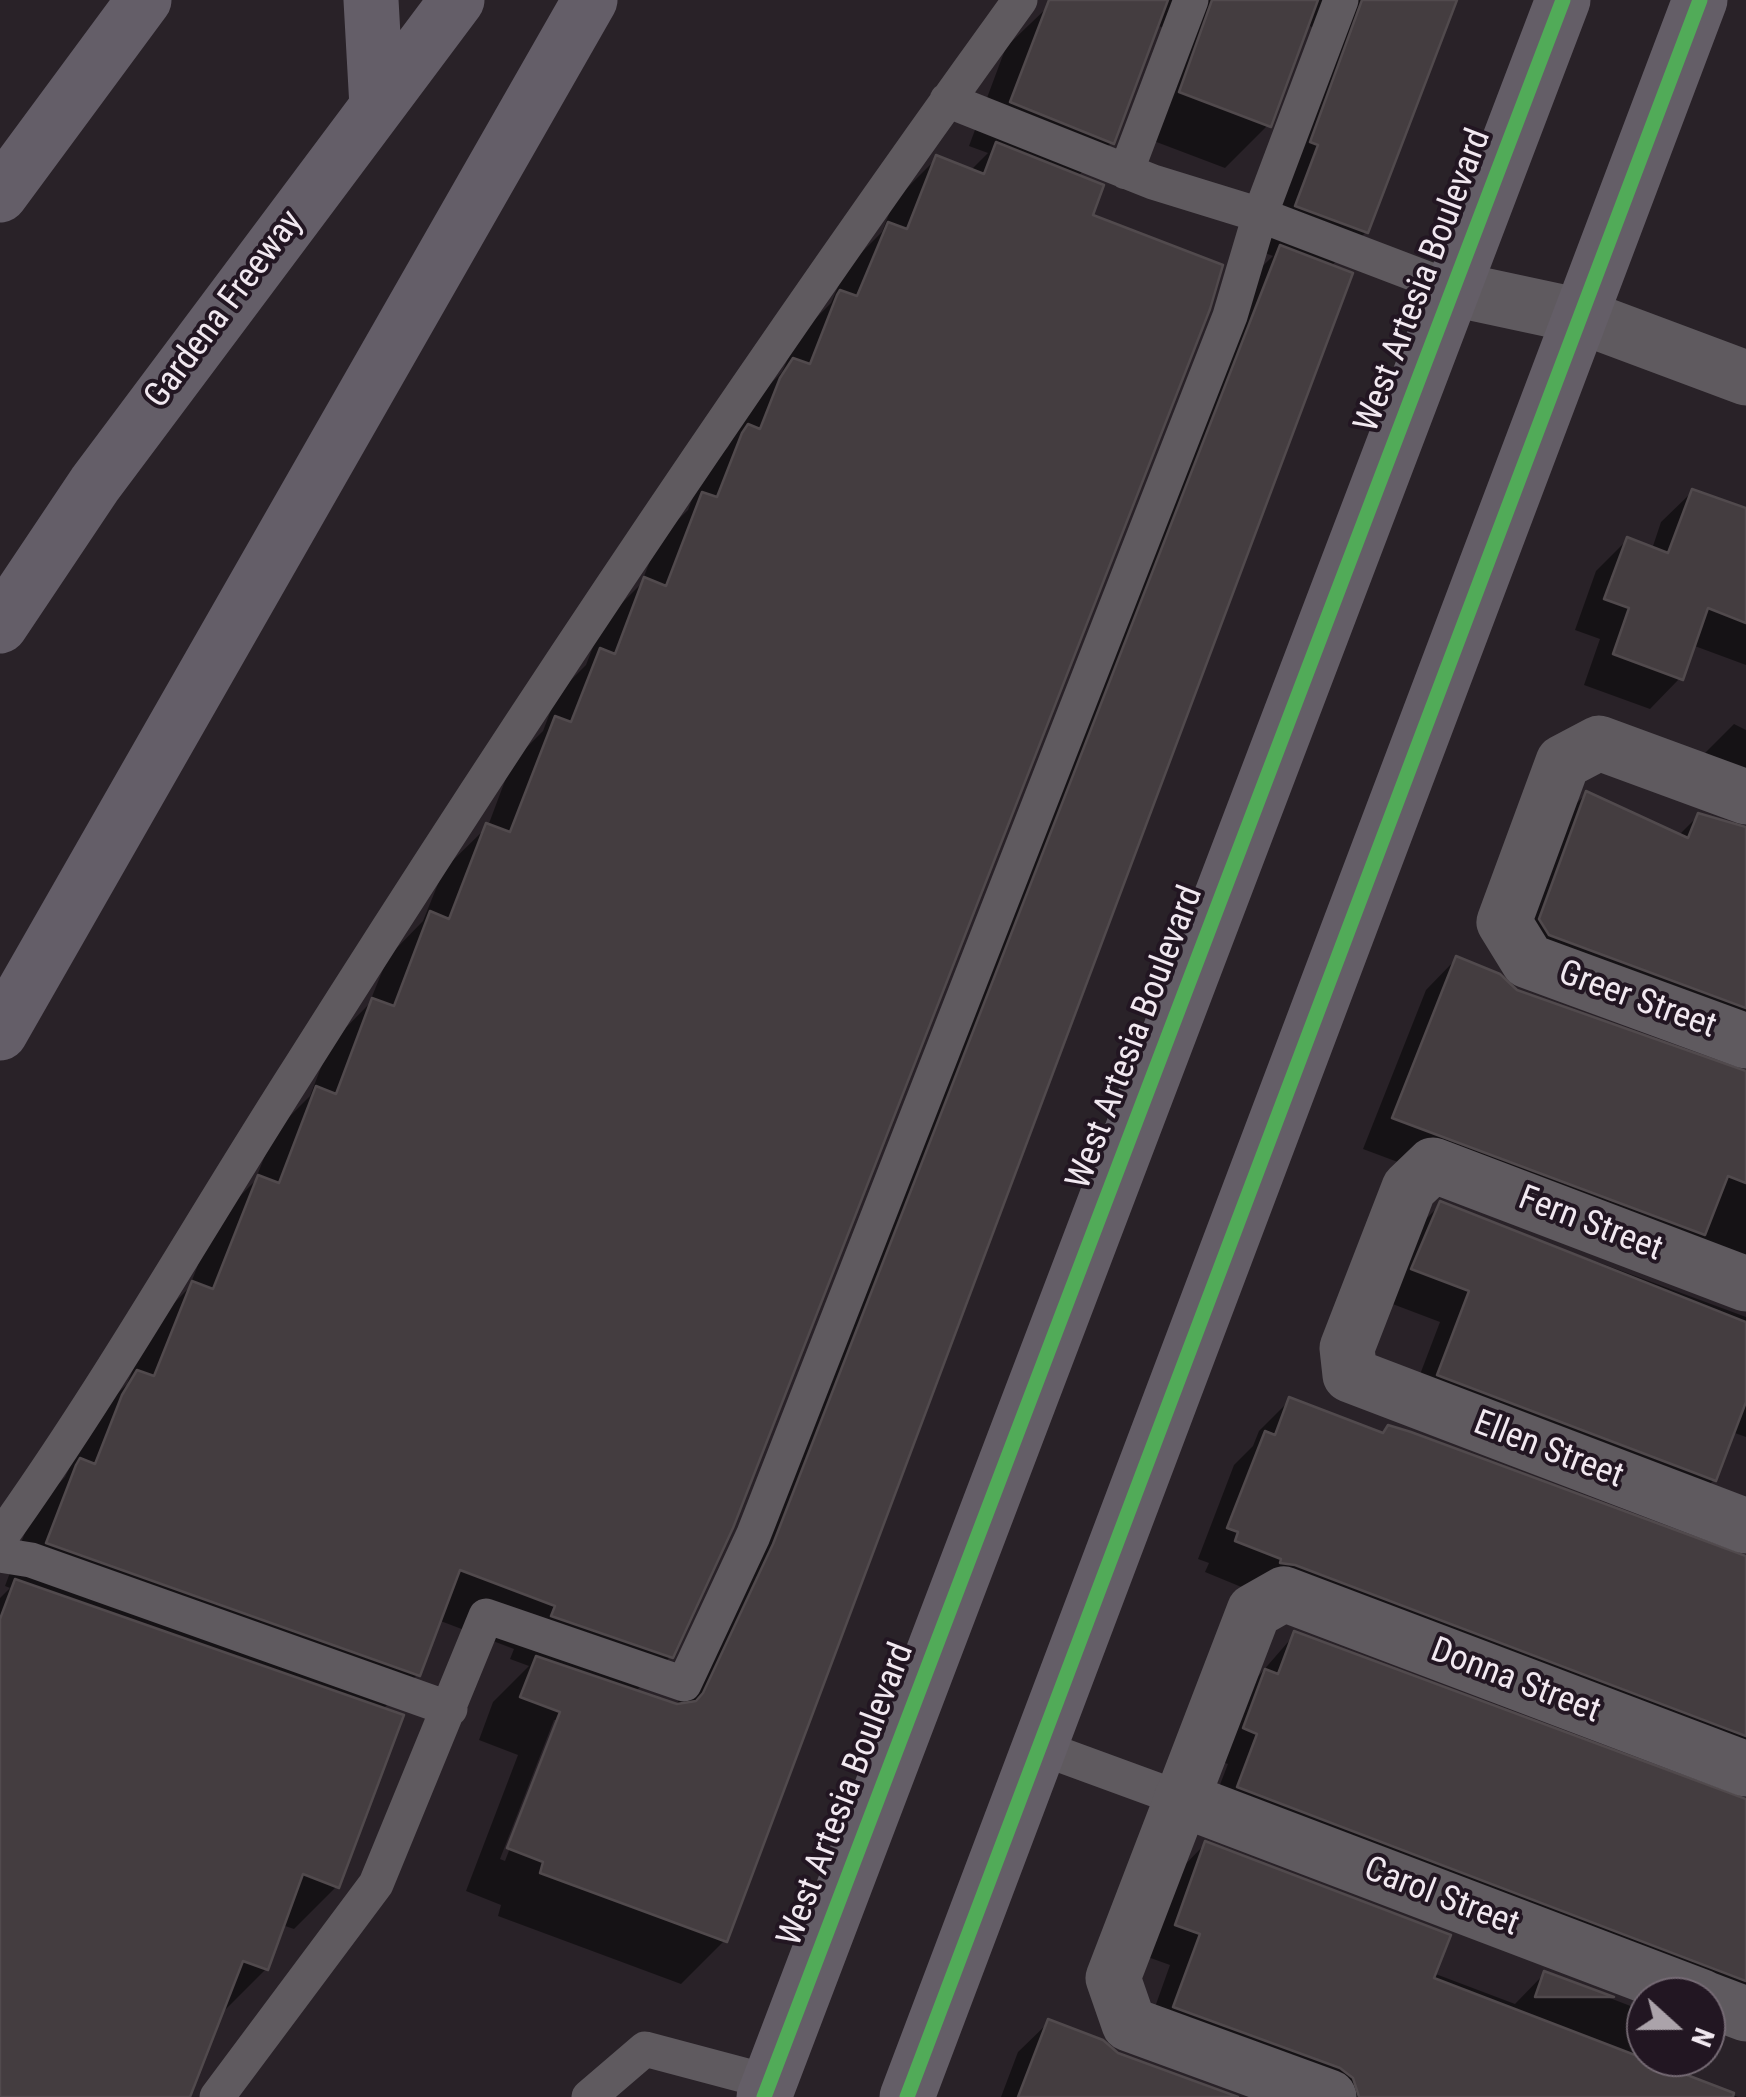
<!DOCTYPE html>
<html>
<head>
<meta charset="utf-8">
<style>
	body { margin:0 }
	#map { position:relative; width:1746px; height:2097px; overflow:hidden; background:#292228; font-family:"Roboto Condensed",sans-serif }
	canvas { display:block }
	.north { position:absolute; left:1626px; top:1977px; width:100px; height:100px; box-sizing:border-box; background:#221622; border:2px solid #756a74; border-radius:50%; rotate:111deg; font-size:28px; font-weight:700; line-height:40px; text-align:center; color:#f1e8f0 }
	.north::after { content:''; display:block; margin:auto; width:35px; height:45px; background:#aba3aa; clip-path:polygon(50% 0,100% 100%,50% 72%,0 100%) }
</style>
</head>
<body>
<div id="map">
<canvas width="1746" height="2097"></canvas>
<div class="north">N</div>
</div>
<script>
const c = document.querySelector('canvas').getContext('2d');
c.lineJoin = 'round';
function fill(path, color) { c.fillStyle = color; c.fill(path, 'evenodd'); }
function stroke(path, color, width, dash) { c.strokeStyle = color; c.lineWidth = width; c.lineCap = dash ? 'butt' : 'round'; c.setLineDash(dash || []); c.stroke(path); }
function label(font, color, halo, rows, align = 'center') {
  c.font = font + ' "Roboto Condensed",sans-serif'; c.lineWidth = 8; c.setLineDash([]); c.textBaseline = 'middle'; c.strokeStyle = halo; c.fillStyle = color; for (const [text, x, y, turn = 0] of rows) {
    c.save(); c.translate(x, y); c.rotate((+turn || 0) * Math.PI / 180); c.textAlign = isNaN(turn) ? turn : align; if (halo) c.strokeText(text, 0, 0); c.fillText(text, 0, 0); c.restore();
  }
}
const shadow = new Path2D(`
	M1055 0H1454L1366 232 1330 267 724 1941 681 1984 498 1916 501 1905 466 1891 518 1755 479 1740 493 1702 529 1666 510 1659 514 1649 438 1620 418 1674 382 1710 337 1886 294 1929 282 1925 266 1969 223 2012 175 2097H0V1598L10 1588 5 1586 33 1511 65 1477 95 1416 127 1384 150 1327 189 1288 215 1221 255 1181 274 1132 310 1096 330 1044 369 1004 388 957 423 921 444 869 488 826 512 762 543 731 557 694 586 665 602 623 641 584 659 538 688 510 700 478 728 447 751 404 782 372 798 336 831 303 846 268 882 232 894 201 937 158 970 171 988 153 969 146 1006 47ZM1307 24 1316 30 1254 249 1273 256 1237 291 731 1589 676 1706 635 1692 671 1656 1077 177 1112 142 1156 25 1164 28 1138 135 1225 168 1268 125ZM554 1720H559L505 1861 500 1859Z
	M1692 492 1746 512V665L1692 645 1680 678 1650 709 1584 685 1600 639 1575 630 1596 571 1627 540 1652 549 1661 522Z
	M1734 724 1746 730V821L1703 755Z
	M1586 794 1678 836 1699 815 1746 829V1065L1518 966 1555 824Z
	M1456 959 1516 992 1746 1074V1309L1726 1285 1363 1149 1426 990Z
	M1441 1204 1746 1317V1437L1732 1432 1714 1480 1683 1510 1408 1406 1440 1322 1382 1300 1410 1235Z
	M1290 1400 1381 1435 1388 1428 1746 1559V1795L1205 1572 1209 1563 1198 1559 1234 1465 1253 1446 1259 1431Z
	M1295 1634 1746 1802V2018L1207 1818 1228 1764 1213 1759 1235 1703Z
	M1205 1844 1433 1973 1515 2004 1545 1973 1646 2012V2057H1657L1654 2065 1738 2097H1306L1144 2038 1170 1965 1145 1956 1175 1875Z
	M1049 2022 1117 2056 1231 2097H1001L1018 2052Z`);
const building = new Path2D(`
	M1049 0H1168L1114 144 1010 102Z
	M1212 0H1318L1271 127 1179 92Z
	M1362 0H1457L1368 233 1295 206 1318 145 1310 142Z
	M996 142 1104 185 1093 215 1223 265 1210 309 733 1528 673 1658 551 1616 555 1606 460 1570 420 1676 46 1543 76 1465 80 1458 95 1464 122 1395 137 1370 154 1376 192 1281 213 1289 258 1175 279 1183 316 1086 336 1094 372 998 394 1006 430 911 449 919 486 823 510 832 555 716 571 722 600 648 615 654 644 577 666 586 702 492 717 497 742 433 748 424 760 429 780 378 793 358 810 364 837 295 840 290 857 296 888 222 907 229 936 155 984 174Z
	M1280 245 1353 273 727 1942 540 1873 543 1862 507 1848 560 1712 520 1697 536 1656 677 1704 696 1701 703 1693 773 1544Z
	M1692 489 1746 508V623L1708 608 1683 680 1613 654 1629 608 1604 599 1627 537 1668 553Z
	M1586 791 1688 838 1698 813 1746 827V1008L1549 935 1539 919Z
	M1456 956 1500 974 1517 990 1746 1071V1183L1728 1176 1705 1235 1392 1118Z
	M1440 1201 1746 1322V1402L1716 1481 1437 1375 1469 1291 1411 1269Z
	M1289 1397 1383 1433 1388 1425 1411 1432 1746 1556V1736L1295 1565 1280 1563 1281 1559 1235 1541 1238 1532 1227 1528 1265 1431 1275 1435Z
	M15 1579 404 1715 339 1888 303 1874 268 1970 243 1961 190 2097H0V1619Z
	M1294 1631 1746 1799V1981L1237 1787 1257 1734 1243 1728 1265 1669 1278 1674Z
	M1205 1841 1451 1935 1434 1978 1734 2093 1733 2097H1359L1353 2078 1340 2068 1173 2007 1200 1934 1175 1925Z
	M1544 1971 1614 1997H1535Z
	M1048 2019 1103 2040 1118 2053 1238 2097H1018Z`);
const lane = new Path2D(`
	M1341 0 1260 215 1454 289
	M1126 172 1191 0
	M0 1538C108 1387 199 1225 299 1069 528 706 768 348 1020 0
	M0 1555 31 1560 450 1709
	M1039 1747 1181 1799
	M217 2097 376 1884 486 1616 684 1684 753 1536 1230 316 1260 215 1153 182 947 100
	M589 2097 645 2049 769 2082`);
const street = new Path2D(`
	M1454 289 1580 316 1746 378
	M1746 797 1599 743 1563 762 1504 922 1528 961 1746 1041
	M1746 1284 1433 1165 1409 1188 1347 1348 1350 1375 1746 1526
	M1181 1799 1702 1997
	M1706 1999 1746 2014
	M1329 2097 1129 2024 1113 1978 1254 1611 1284 1594 1746 1769`);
const primary = new Path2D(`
	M764 2097 1563 0
	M907 2097 1700 0`);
const highway = new Path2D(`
	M371 0 377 107
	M0 195 144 0
	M0 626 95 484 457 0
	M0 1033 590 0`);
const cycleway = new Path2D(`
	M764 2097 1563 0
	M907 2097 1700 0`);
const streetNames = [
	["West Artesia Boulevard",1424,281,-69],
	["Gardena Freeway",225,310,-53],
	["Greer Street",1637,1001,20],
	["West Artesia Boulevard",1136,1038,-69],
	["Fern Street",1590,1225,21],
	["Ellen Street",1548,1451,21],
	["Donna Street",1515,1682,21],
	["West Artesia Boulevard",847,1795,-69],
	["Carol Street",1441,1898,21]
];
fill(shadow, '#0007');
fill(building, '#443d40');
stroke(building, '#514a4d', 2.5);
stroke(lane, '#5f5a5f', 35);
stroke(street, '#5f5a5f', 55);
stroke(primary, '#645e67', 55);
stroke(highway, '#645e68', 55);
stroke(cycleway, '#51ab58', 15);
label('35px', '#f1e8f0', '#221622', streetNames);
</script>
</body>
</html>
